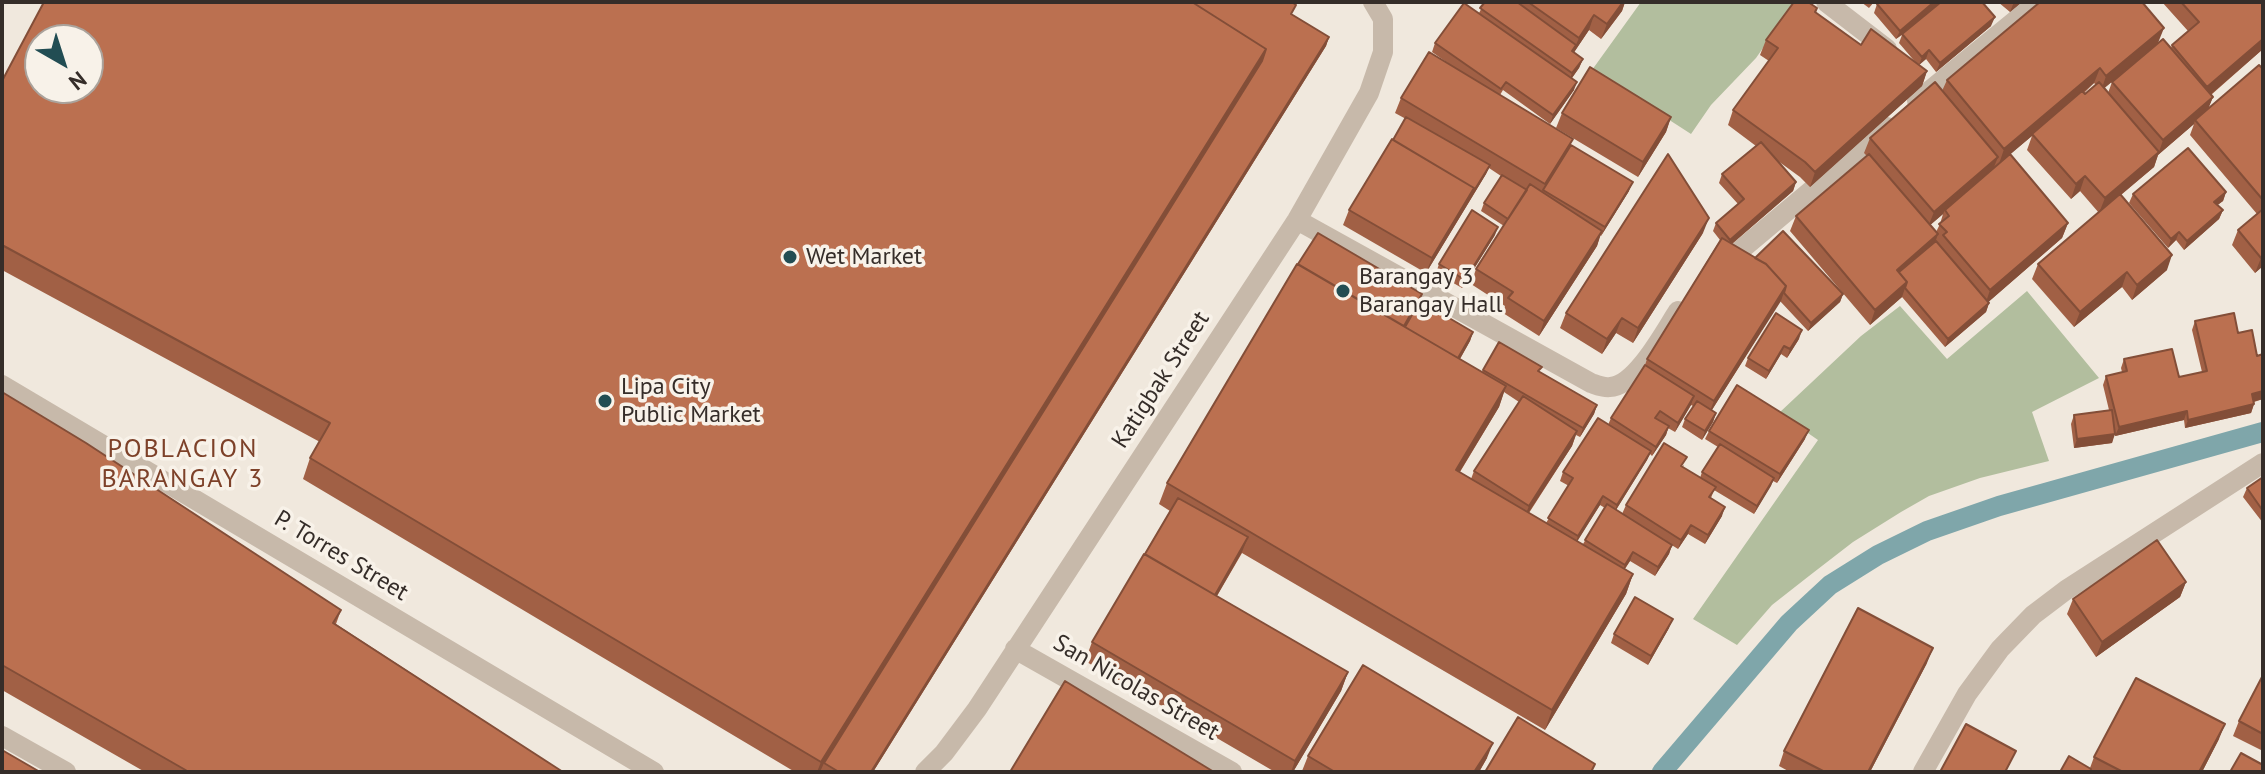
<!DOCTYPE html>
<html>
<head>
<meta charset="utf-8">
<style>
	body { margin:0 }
	#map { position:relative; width:2265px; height:774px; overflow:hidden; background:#f0e8dd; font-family:"PT Sans",sans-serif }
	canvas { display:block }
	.frame { position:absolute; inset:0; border:4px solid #352d29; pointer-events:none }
	.north { position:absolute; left:24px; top:24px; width:80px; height:80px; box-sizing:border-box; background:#f8f2e9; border:2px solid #aaa39c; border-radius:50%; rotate:141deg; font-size:22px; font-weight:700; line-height:32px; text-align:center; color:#352d29 }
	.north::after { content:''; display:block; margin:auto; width:28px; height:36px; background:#224d53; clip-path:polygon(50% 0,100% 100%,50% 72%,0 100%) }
</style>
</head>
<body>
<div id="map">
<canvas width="2265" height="774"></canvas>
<div class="frame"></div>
<div class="north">N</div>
</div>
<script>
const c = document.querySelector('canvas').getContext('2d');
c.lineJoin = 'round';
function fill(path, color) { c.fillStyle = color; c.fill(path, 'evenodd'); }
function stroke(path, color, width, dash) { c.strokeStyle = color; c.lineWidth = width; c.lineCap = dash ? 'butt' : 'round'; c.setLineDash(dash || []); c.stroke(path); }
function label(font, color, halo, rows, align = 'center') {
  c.font = font + ' "PT Sans",sans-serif'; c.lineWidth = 7; c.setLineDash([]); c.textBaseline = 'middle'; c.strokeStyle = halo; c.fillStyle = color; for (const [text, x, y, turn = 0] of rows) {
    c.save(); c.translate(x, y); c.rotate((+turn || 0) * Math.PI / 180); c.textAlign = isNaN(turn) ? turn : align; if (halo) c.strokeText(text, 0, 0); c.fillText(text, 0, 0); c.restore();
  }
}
const green = new Path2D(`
	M1641 2H1795L1756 58 1711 105 1691 134 1592 70Z
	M2027 291 2099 378 2032 412 2049 461 1980 478 1929 496 1901 512 1853 542 1809 576 1772 605 1737 645 1693 619 1818 440 1779 413 1861 336 1900 306 1947 359Z`);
const stream = new Path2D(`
	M1662 772 1789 623 1830 585 1878 555 1927 531 1999 506 2263 432`);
const minor = new Path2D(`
	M1826 2 1887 49
	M1917 101 2038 2
	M1297 220 1591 383C1597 385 1604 388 1610 387 1636 386 1665 331 1678 311
	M1731 258 1887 127
	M2 385 654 772
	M1015 649 1232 772
	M2 736 66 772
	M925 772 944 753 977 709 1297 220 1369 93 1383 52V19L1373 2
	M1923 772 1967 694 2000 649 2033 615 2066 590 2263 463`);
const wall = new Path2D(`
	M1485 2H1625L1622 11 1601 39 1589 30 1574 52 1583 59 1579 68 1572 78 1574 90 1550 124 1503 90 1500 95 1571 145 1629 191 1601 236 1600 235 1597 246 1539 336 1503 313 1505 306 1471 284 1476 269 1504 226 1481 211 1484 203 1501 176 1489 168 1486 174 1426 273 1343 225 1349 210 1406 119 1395 113 1401 98 1452 66 1432 52 1435 43 1479 13Z
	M1861 2H1874L1869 8Z
	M1998 2H2022L2010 12Z
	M2162 2H2263V49L2211 95 2213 97 2208 108 2263 69V266L2255 273 2232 245 2238 230 2257 214 2190 135 2194 124 2158 155 2154 167 2121 195 2167 270 2132 300 2122 287 2074 327 2032 279 2038 264 2099 213 2080 191 2071 199 2027 150 2032 136 2010 154 2068 223 2062 238 1988 302 1989 303 1986 312 1945 347 1902 297 1870 325 1790 231 1796 216 1867 156 1864 153 1870 138 1942 91 1947 80 2158 42 2171 48 2172 45 2188 31ZM2144 55 2112 82 2108 93 2104 88ZM2094 83 2096 85 2085 94 2084 93ZM1943 214 1940 224 1936 232 1930 225Z
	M1877 4 1991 26 1936 72 1926 59 1919 65 1927 71 1922 86 1810 187 1800 177 1778 161 1796 182 1793 191 1732 244 1755 258 1843 294 1840 302 1808 331 1780 301 1712 410 1716 413 1713 422 1702 440 1682 427 1685 419 1693 406 1691 405 1675 432 1668 428 1666 435 1652 456 1650 454 1647 460 1616 510 1672 545 1669 554 1655 576 1630 561 1625 569 1633 574 1626 594 1545 730 1242 553 1217 596 1348 672 1341 691 1293 772H1275L1085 661 1092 642 1170 511 1159 504 1167 483 1420 301 1473 332 1470 341 1460 359 1482 372 1483 370 1540 372 1597 405 1594 414 1580 437 1576 435 1572 446 1529 513 1546 523 1569 486 1560 481 1563 472 1608 425 1611 418 1645 365 1647 359 1720 240 1713 231 1716 223 1738 204 1719 183 1722 174 1756 146 1728 125 1733 110 1769 61 1760 55 1766 40 1817 8 1816 13 1861 45 1917 64 1899 43 1902 35 1896 39 1874 13ZM1504 392 1519 402 1474 471 1471 479 1460 472 1499 407ZM1600 505 1605 508 1583 544 1577 541Z
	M1293 15 1329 37 1326 46 873 772H795L303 479 310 458 320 442 2 270V81Z
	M1562 113 1671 117 1666 132 1638 177 1556 128Z
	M2226 192 2223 201 2217 205 2223 210 2219 219 2184 250 2176 240 2168 248 2129 203 2133 194Z
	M1703 233 1633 343 1616 333 1602 354 1560 328 1566 313Z
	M1495 235 1462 288 1436 273 1439 264Z
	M2195 321 2238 333 2263 399 2254 402V404L2251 413 2185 428 2184 420 2115 436 2114 432 2112 443 2074 448 2071 424 2074 415 2109 410 2103 385 2106 376 2122 372 2121 368 2124 359 2179 377 2202 372 2192 330Z
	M1799 339 1787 358 1781 354 1766 379 1745 366 1748 358Z
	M2 392 341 610 336 624 563 772H145L2 690Z
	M1709 431 1805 439 1777 483 1773 481 1754 514 1714 490 1711 498 1722 516 1705 544 1688 534 1678 549 1622 514 1626 505 1684 465 1683 467 1700 478 1702 472 1718 447 1705 439Z
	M2263 477V523L2243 497 2247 488Z
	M2186 582 2180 597 2096 657 2067 614 2073 599Z
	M1669 628 1648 665 1611 643 1614 634Z
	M1927 663 1870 772H1790L1779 766 1784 751Z
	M2263 675V751L2233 736 2239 721Z
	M2219 739 2202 772H2060L2090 768 2094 757Z
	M1308 756 1487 758 1479 772H1304L1302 771Z`);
const shadedWall = new Path2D(`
	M1623 2H1625L1622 11 1601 39 1607 24Z
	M1934 2H1942L1896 39 1900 31Z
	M2014 2H2022L2010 12Z
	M1594 15 1589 30 1569 60 1579 38Z
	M1995 17 1991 26 1936 72 1940 63Z
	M2164 28 2158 43 2101 91 2106 76Z
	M1329 37 1326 46 873 772H871Z
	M2263 39V49L2202 102 2207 87Z
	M1266 49 1259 70 824 763 820 772H817L821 762Z
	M1929 50 1926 59 1919 65 1922 57Z
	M1583 59 1579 68 1569 82 1572 73Z
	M2100 68 2094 83 1999 164 2004 149Z
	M1927 71 1922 86 1810 187 1815 172Z
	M1577 82 1574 90 1550 124 1553 115Z
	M2213 97 2207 112 2195 120 2194 124 2158 155 2154 167 2099 213 2105 198 2159 152 2163 140Z
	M1671 117 1666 132 1638 177 1643 162Z
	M1998 157 1992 172 1945 210 1943 214 1928 227 1934 212Z
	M1490 165 1486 174 1426 273 1432 258 1474 188Z
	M2085 176 2080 191 2071 199 2076 184Z
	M1633 182 1629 191 1601 236 1605 227Z
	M1796 182 1793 191 1727 248 1730 240Z
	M2226 192 2223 201 2211 210 2214 202Z
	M2223 210 2219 219 2184 250 2187 241Z
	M1709 218 1703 233 1633 343 1638 328Z
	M2068 223 2062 238 1985 305 1990 290Z
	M1498 227 1495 235 1462 288 1465 280Z
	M1602 231 1597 246 1539 336 1544 321Z
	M2179 232 2176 240 2168 248 2171 239Z
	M1938 234 1933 249 1897 279V270Z
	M2172 255 2167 270 2132 300 2137 285Z
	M2263 256V266L2255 273 2261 258Z
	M2127 272 2122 287 2074 327 2080 312Z
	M1907 282 1902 297 1870 325 1875 310Z
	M1786 286 1781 301 1708 416 1714 401Z
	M1843 294 1840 302 1808 331 1811 323Z
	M1989 303 1986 312 1945 347 1948 339Z
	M1622 318 1616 333 1602 354 1607 339Z
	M1802 330 1799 339 1787 358 1790 349Z
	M1473 332 1470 341 1449 378 1452 369Z
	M1784 346 1781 354 1766 379 1769 371Z
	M1506 386 1499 407 1448 491 1456 470Z
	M2263 391V399L2248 403 2252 394Z
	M1694 396 1691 405 1675 432 1678 423Z
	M2254 404 2251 413 2185 428 2188 420Z
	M1597 405 1594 414 1580 437 1583 428Z
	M2187 411 2184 420 2115 436 2119 427Z
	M1716 413 1713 422 1702 440 1705 431Z
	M1669 426 1666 435 1652 456 1656 447Z
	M1809 430 1805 439 1777 483 1780 474Z
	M1577 431 1572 446 1523 521 1529 506Z
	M2115 434 2112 443 2074 448 2077 439Z
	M1651 451 1647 460 1614 513 1617 505Z
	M1774 478 1771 486 1754 514 1757 506Z
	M1603 496 1600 505 1575 545 1578 536Z
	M1725 507 1722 516 1705 544 1708 535Z
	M1691 525 1688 534 1678 549 1681 540Z
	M1248 537 1242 552 1207 613 1213 598Z
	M1672 545 1669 554 1655 576 1658 567Z
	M1633 552 1630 561 1621 574 1625 565Z
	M1633 574 1626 594 1545 730 1552 710Z
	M2186 582 2180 597 2096 657 2102 642Z
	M1673 619 1669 628 1648 665 1651 656Z
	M1933 648 1927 663 1870 772H1868Z
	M1348 672 1341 691 1293 772H1291L1295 761Z
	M2225 724 2219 739 2202 772H2199Z
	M1493 743 1487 758 1479 772H1474Z`);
const building = new Path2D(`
	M44 2H1192L1266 49 821 762 310 458 330 423 2 245V81ZM40 40H88V88H40Z
	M1192 2H1292L1296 5 1291 14 1329 37 871 772H839L824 763 1262 61 1266 49Z
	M1485 2H1517L1576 45 1572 51 1583 59 1572 73 1480 8Z
	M1528 2H1623L1607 24 1594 15 1579 38Z
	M1794 2H1808L1817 8 1815 12 1861 45 1871 29 1927 71 1815 172 1805 162 1733 110 1778 48 1766 40Z
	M1878 2H1934L1900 31 1877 4Z
	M1941 2H1982L1995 17 1940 63 1929 50 1922 57 1902 34Z
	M2040 2H2142L2164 28 2106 76 2100 68 2004 149 1947 80Z
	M2181 2H2263V39L2207 87 2172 45 2199 22Z
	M1464 3 1577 82 1553 115 1506 82 1501 89 1435 43Z
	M2163 39 2213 97 2163 140 2112 82Z
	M1429 52 1573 139 1545 184 1401 98Z
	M2259 65 2263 69V200L2195 120Z
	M1590 67 1671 117 1643 162 1562 113Z
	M1935 82 1998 157 1934 212 1870 138Z
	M2099 82 2159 152 2105 198 2085 176 2076 184 2032 134 2082 91 2085 94Z
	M1406 117 1490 165 1472 194 1474 188 1393 140Z
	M1392 139 1474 188 1432 258 1349 210Z
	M1761 142 1796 182 1730 240 1716 223 1744 199 1722 174Z
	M1571 145 1633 182 1605 227 1543 190Z
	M2188 148 2226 192 2214 202 2223 210 2187 241 2179 232 2171 239 2133 194Z
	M1668 154 1709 218 1638 328 1622 318 1607 339 1566 313Z
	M1869 154 1938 234 1897 270 1907 282 1875 310 1796 216Z
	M2010 154 2068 223 1990 290 1943 235 1947 232 1939 224 1949 216 1945 210Z
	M1502 175 1527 190 1508 219 1484 203Z
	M1530 184 1602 231 1544 321 1508 298 1513 292 1476 269Z
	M2120 194 2172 255 2137 285 2127 272 2080 312 2038 264Z
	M2263 209V256L2261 258 2238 230Z
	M1472 210 1498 227 1465 280 1439 264Z
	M1783 231 1843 294 1811 323 1784 293 1786 286 1766 264 1755 258Z
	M1318 233 1422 294 1404 326 1298 264Z
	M1722 238 1766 264 1786 286 1714 401 1647 359Z
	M1936 241 1989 303 1948 339 1905 288 1907 282 1899 272Z
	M1297 264 1506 386 1456 470 1633 574 1552 710 1167 483Z
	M1420 301 1473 332 1458 358 1405 327Z
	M1776 313 1802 330 1790 349 1784 346 1769 371 1748 358Z
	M2234 313 2238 333 2252 330 2257 356 2263 354V391L2252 394 2254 404 2188 420 2187 411 2119 427 2106 376 2127 371 2124 359 2172 349 2179 377 2207 371 2195 321Z
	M1499 342 1542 367 1538 371 1597 405 1583 428 1483 370Z
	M1645 365 1694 396 1678 423 1660 411 1655 418 1669 426 1656 447 1611 418Z
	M1737 385 1809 430 1780 474 1709 431Z
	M2 392 86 443 341 610 333 623 563 772H189L2 665Z
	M1523 396 1577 431 1529 506 1474 471Z
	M1697 401 1716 413 1705 431 1685 419Z
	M2112 410 2115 434 2077 439 2074 415Z
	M1598 418 1651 451 1617 505 1603 496 1578 536 1548 518 1573 478 1563 472Z
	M1664 443 1687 457 1681 466 1716 487 1709 497 1725 507 1708 535 1691 525 1681 540 1626 505Z
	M1720 444 1774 478 1757 506 1702 472Z
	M2263 477V511L2247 488Z
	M1178 498 1248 537 1215 595 1145 554Z
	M1607 504 1672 545 1658 567 1633 552 1625 565 1585 540Z
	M2157 540 2186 582 2102 642 2073 599Z
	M1144 554 1348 672 1295 761 1092 642Z
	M1635 597 1673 619 1651 656 1614 634Z
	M1858 608 1933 648 1868 772H1825L1784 751Z
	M1363 665 1493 743 1474 772H1335L1308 756Z
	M2263 675V734L2239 721Z
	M2136 678 2225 724 2199 772H2123L2094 757Z
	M1065 681 1214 772H1010Z
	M1518 717 1595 764 1591 772H1485Z
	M1966 724 2016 751 2005 772H1940Z
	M2 750 40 772H2Z
	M2241 753 2263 765V772H2230Z
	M2069 756 2091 769 2090 772H2060Z`);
const markers = [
	[790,257,8,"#224d53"],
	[1343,291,8,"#224d53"],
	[605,401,8,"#224d53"]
];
const poiNames = [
	["Wet Market",806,257],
	["Barangay 3",1359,277],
	["Barangay Hall",1359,305],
	["Lipa City",621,387],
	["Public Market",621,415]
];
const streetNames = [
	["Katigbak Street",1161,380,-57],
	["P. Torres Street",341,556,31],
	["San Nicolas Street",1136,688,30]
];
const neighbourhoodNames = [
	["POBLACION",183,450],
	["BARANGAY 3",183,480]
];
fill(green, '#b2be9e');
stroke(stream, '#7fa6aa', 20);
stroke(minor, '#c7b9aa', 20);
fill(wall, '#a16045');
fill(shadedWall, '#834e38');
fill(building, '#bb7050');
stroke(building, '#834e38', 2);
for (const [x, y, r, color] of markers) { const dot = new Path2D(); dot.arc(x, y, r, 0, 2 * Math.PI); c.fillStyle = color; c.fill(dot); stroke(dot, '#f8f2e9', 3); }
label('24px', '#352d29', '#f8f2e9', poiNames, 'left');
label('24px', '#352d29', '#f8f2e9', streetNames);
c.letterSpacing = '2px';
label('26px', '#7d4129', '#f8f2e9', neighbourhoodNames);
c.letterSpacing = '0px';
</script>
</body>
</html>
